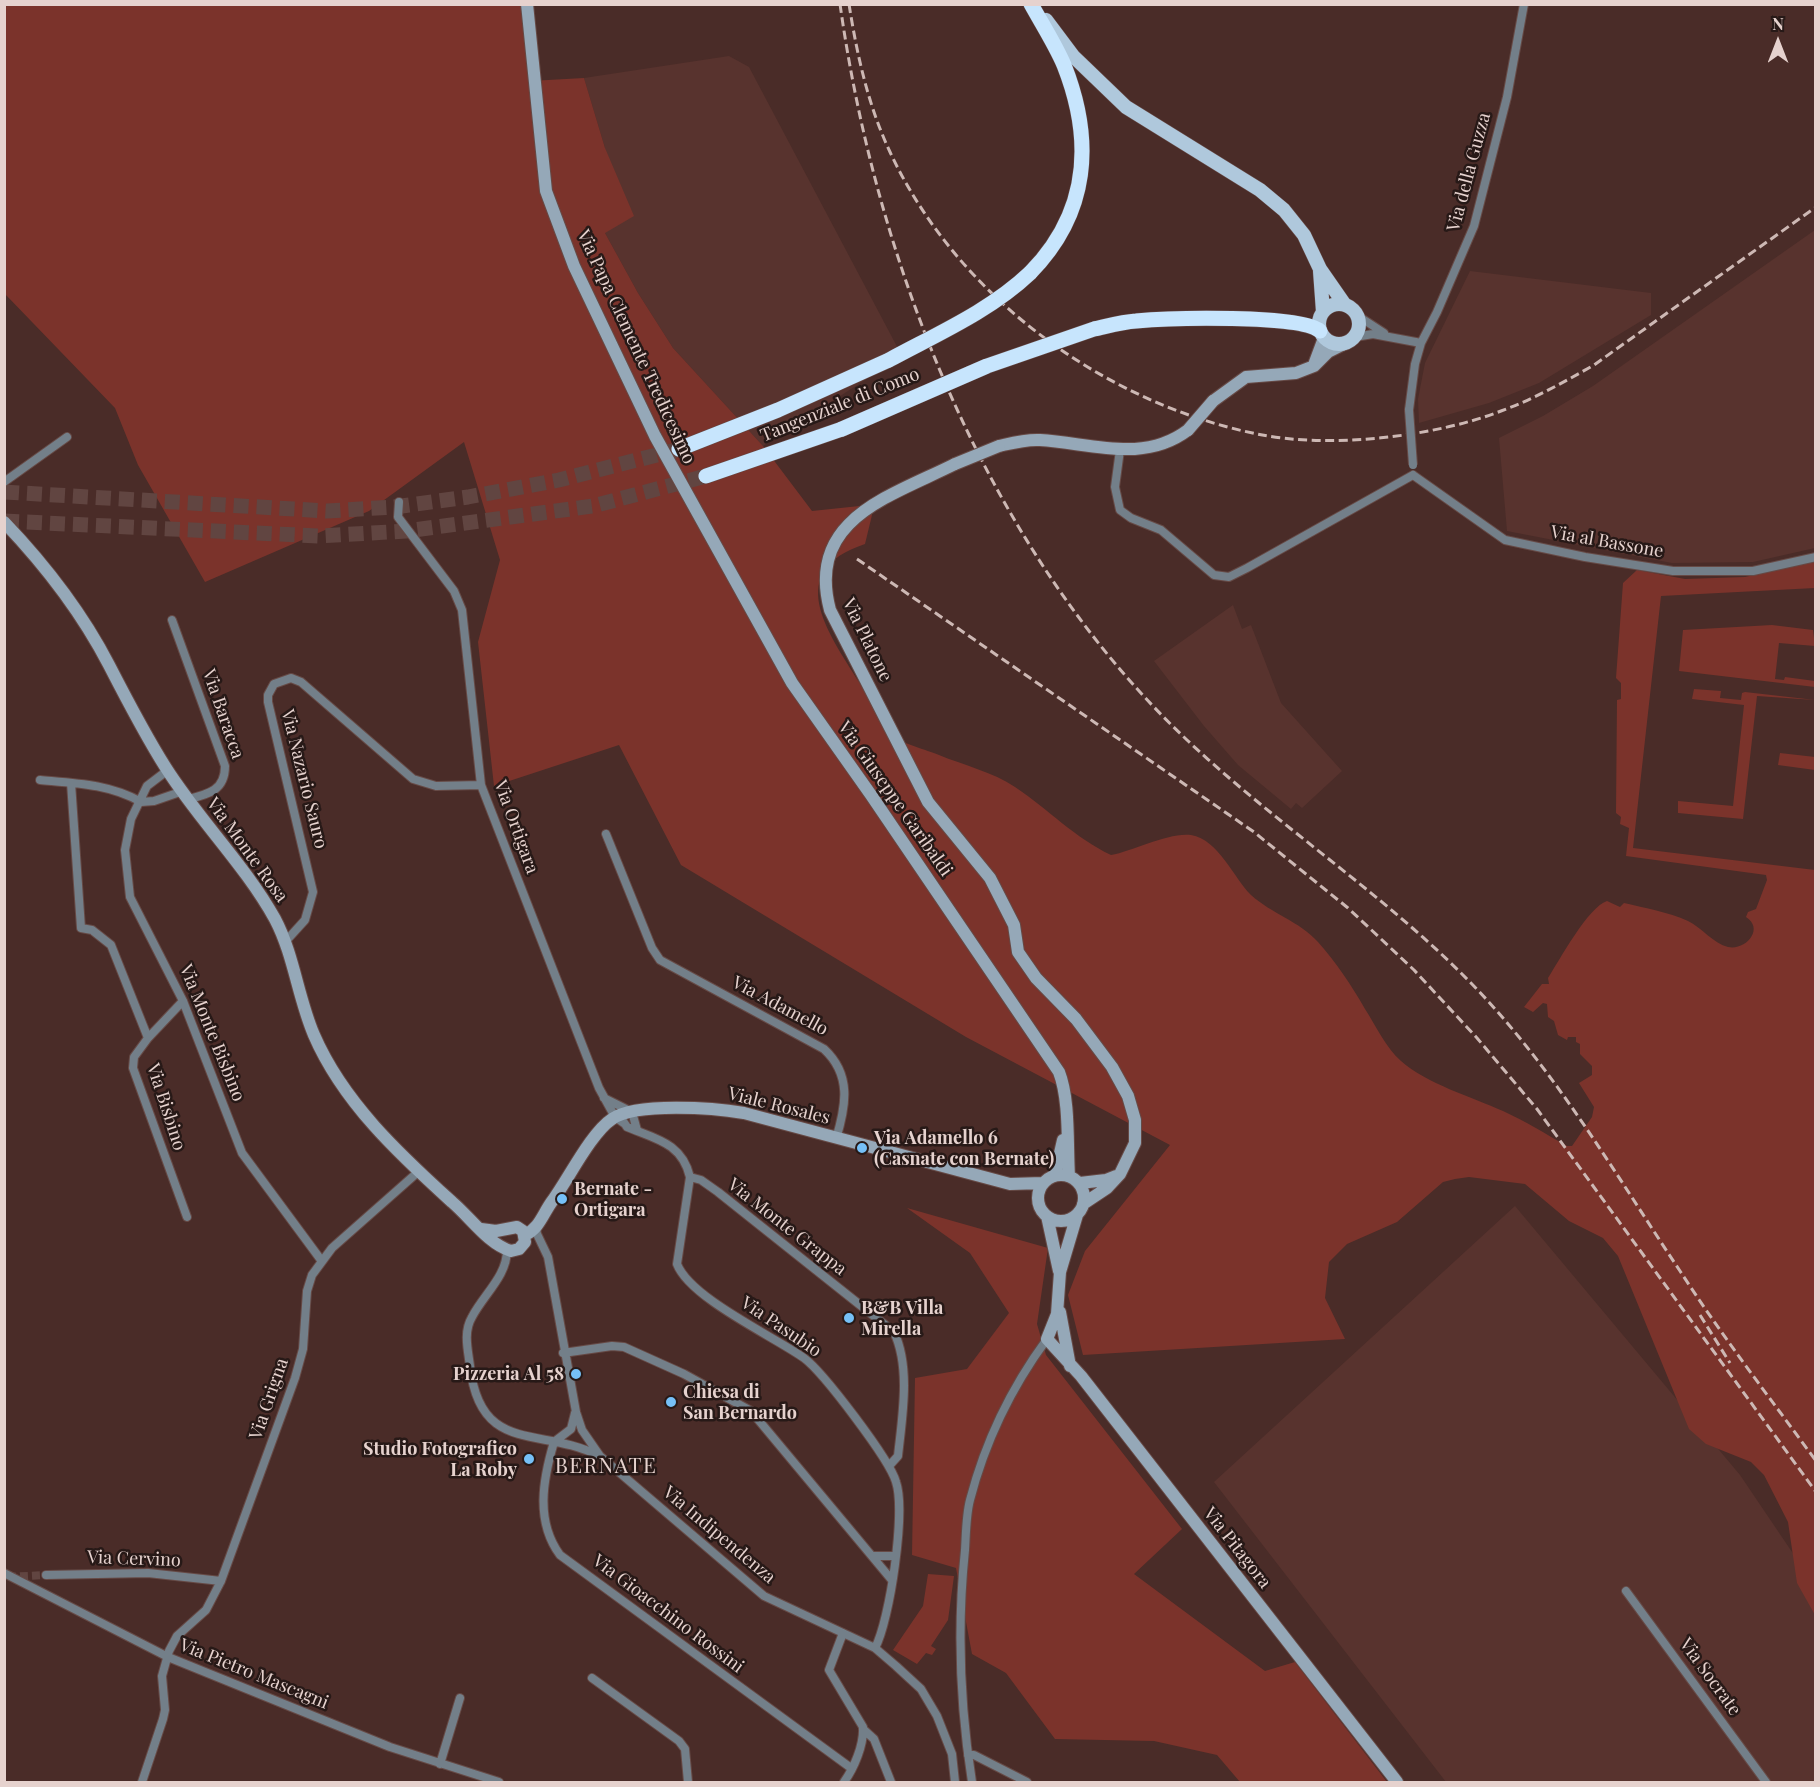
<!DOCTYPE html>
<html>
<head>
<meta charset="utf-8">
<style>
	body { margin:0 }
	#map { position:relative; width:1820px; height:1787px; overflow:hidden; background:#4a2c28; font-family:"Playfair Display",serif }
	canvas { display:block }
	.frame { position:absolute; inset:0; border:6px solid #e6d2ce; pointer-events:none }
	.north { position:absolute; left:1748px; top:12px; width:60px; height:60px; -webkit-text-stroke:4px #271917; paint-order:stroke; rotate:0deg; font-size:16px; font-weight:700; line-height:24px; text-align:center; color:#e6d2ce }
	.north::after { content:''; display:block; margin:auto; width:21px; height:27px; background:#e6d2ce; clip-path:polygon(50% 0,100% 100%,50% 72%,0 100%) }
</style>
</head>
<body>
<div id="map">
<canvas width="1820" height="1787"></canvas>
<div class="frame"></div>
<div class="north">N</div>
</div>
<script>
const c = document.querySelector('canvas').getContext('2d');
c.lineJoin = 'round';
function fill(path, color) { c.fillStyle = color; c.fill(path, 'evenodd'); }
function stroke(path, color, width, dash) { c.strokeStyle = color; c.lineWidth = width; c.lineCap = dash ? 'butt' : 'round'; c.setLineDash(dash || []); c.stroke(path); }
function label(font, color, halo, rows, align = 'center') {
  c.font = font + ' "Playfair Display",serif'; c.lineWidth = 5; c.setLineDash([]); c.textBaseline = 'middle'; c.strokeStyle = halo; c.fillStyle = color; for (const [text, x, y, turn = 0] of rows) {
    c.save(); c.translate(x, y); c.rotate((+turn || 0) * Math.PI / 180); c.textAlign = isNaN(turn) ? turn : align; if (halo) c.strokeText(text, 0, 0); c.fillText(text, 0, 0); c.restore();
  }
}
const built = new Path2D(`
	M729 56 749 67 902 356 763 446 673 348 638 293 605 233V148L584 78Z
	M1815 230V548L1753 562 1672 563 1507 531 1499 438 1543 416 1593 386Z
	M1470 271 1651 293V315L1539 383 1489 403 1419 423 1418 399 1425 363Z
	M1233 605 1242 629 1251 625 1281 703 1342 771 1302 808 1296 803 1291 809 1238 765 1204 726 1154 661Z
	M1515 1206 1740 1475 1815 1586V1782H1446L1214 1482Z`);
const green = new Path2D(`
	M5 5H521L530 81 584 78 605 148 634 216 605 233 638 293 673 348 763 446 812 511 869 505 872 515 865 544C783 571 827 631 859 682 867 695 882 727 892 736 901 743 927 750 939 755 963 765 993 772 1015 787 1048 809 1075 838 1111 855 1133 851 1169 832 1191 835 1219 840 1233 877 1251 895 1272 914 1299 921 1318 942 1336 962 1352 986 1365 1009 1376 1026 1386 1048 1401 1061 1427 1084 1472 1097 1503 1111 1525 1121 1546 1134 1567 1146H1572L1592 1117 1594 1107 1579 1083 1592 1075V1066L1580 1054V1044L1576 1042V1037H1568L1567 1040 1558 1035 1554 1021 1548 1017 1547 1004 1543 1003 1533 1012 1524 1007 1542 984H1549L1548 978C1559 961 1588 907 1607 901L1620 907 1624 903C1645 908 1668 912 1688 921 1701 927 1714 944 1728 947 1745 951 1765 929 1746 917L1748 912 1756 909 1767 880 1766 875 1626 856 1629 828 1620 824 1621 817 1616 813 1617 700 1621 699V683L1616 678 1623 583 1637 570 1685 579 1745 577 1815 561V588L1661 596 1633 848 1815 870V1615L1797 1583 1788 1522 1764 1475 1751 1462 1706 1444 1689 1429 1618 1256 1603 1238 1569 1221 1525 1184 1469 1177 1455 1179 1443 1182 1397 1222 1347 1244 1329 1262 1325 1298 1345 1339 1083 1355 1068 1295 1085 1251 1170 1145 966 1037 681 865 619 745 494 786 478 642 500 560 464 442 369 511 205 582 138 465 115 408 5 294Z
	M1772 625 1813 630 1815 646 1779 643 1775 679 1784 680 1785 677 1815 681V687L1679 671 1683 630Z
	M1694 689 1721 691 1720 698 1741 700 1742 693 1745 692 1815 700 1757 696 1743 819 1678 813V801L1733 806 1744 705 1692 699Z
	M1780 753 1815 757V770L1778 765Z
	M907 1208 1048 1248 1037 1324 1046 1355 1182 1529 1134 1574 1265 1671 1295 1662 1387 1782H1240L1217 1755 1154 1741 1055 1739 1006 1673 972 1654 956 1568 912 1555 915 1378 967 1369 1009 1313 970 1253Z
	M928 1574 954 1576 948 1620 931 1646 936 1649 932 1655 926 1653 917 1664 893 1650 923 1606Z`);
const streetTunnel = new Path2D(`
	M8 1577 46 1575`);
const highwayTunnel = new Path2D(`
	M4 492 327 511 394 507 468 497 559 480 676 450
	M4 521 319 536 406 531 593 506 706 476`);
const street = new Path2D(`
	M1358 316 1384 333
	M1355 337 1373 334 1421 343
	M1409 410 1415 364 1421 343 1437 312 1474 226 1507 97 1524 4
	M1120 450 1115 487 1120 510 1131 518 1161 530 1214 575 1229 577 1247 568 1413 475
	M1413 475 1505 540 1585 557 1673 571H1753L1816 557
	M4 482 67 437
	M399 502 398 517 454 591 462 610 481 785 599 1088 615 1117 625 1124
	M172 620 225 766C225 790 209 794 189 799
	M168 770 147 786 131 819 125 850 130 897 183 1001 242 1153 321 1260
	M40 780C74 783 110 784 141 802
	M71 783 81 928 92 930 111 945 148 1038 134 1057 133 1068 187 1217
	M141 802 154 801 183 791
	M606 834 652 948 660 960 824 1049C852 1075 846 1106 836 1139
	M285 942 305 920 313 892 268 702V695L274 684 291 678 301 682 413 779 436 786 481 785
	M148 1038 183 1001
	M604 1098 632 1112 637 1130
	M623 1121 627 1127C656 1139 682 1143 690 1177L677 1264C690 1298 773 1336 804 1358 823 1372 890 1460 896 1482 906 1511 890 1620 875 1648
	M690 1177 701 1180 718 1192 894 1332C911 1368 902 1418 898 1456L889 1466
	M536 1228 537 1234 548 1257 576 1412 582 1430 600 1456 764 1596 875 1648 896 1666 921 1689 937 1716 952 1754 955 1782
	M507 1250C507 1276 484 1294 472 1317 463 1332 468 1350 470 1366 480 1456 542 1426 599 1456
	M563 1353 612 1346 624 1347 684 1374 751 1411 891 1579
	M554 1442C543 1479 535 1521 560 1555L851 1768
	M554 1442 571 1429 575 1413
	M873 1556H896
	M4 1573 168 1657 390 1747 499 1782
	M46 1575 148 1573 221 1581
	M1626 1591 1766 1782
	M843 1633 829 1670 863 1727C864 1745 854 1768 844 1782
	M592 1678 679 1741 685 1749 688 1782
	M863 1729 874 1739 891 1782
	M968 1755H974L1027 1782
	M440 1764 460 1698
	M142 1782 163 1719 165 1710 162 1676 169 1651 177 1636 206 1610 221 1581 295 1378 303 1349 307 1291 312 1275 332 1248 418 1172
	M972 1782C960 1706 957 1627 965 1550 966 1534 966 1515 970 1500 985 1442 1011 1388 1047 1339`);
const secondary = new Path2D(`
	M527 4 546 191 574 266 655 436 792 683 871 795 1059 1072C1070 1100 1067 1145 1069 1176
	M1315 362 1324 338
	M1213 401 1246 377 1296 373 1314 366 1328 352 1344 344
	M999 446C1012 443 1026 439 1040 440 1091 443 1143 464 1188 430
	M955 464C889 497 806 519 830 610L928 802 990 878 1014 925 1018 952 1036 978 1076 1019 1112 1067 1128 1096 1135 1120V1143L1120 1174 1107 1188 1083 1204
	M4 522C45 565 82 613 109 665 127 700 145 735 166 768 199 820 245 865 275 919 294 955 298 998 314 1035 343 1102 399 1154 452 1202 470 1217 488 1244 511 1251L519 1249 525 1242 523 1231 517 1227 496 1231 481 1229
	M1038 1198a23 23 0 1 1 46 0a23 23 0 1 1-46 0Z
	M1055 1175 1063 1140
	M1080 1183 1106 1180 1116 1176
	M1077 1215 1060 1272 1057 1314 1047 1339 1081 1376 1397 1782
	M1047 1216 1059 1271
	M525 1235C540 1228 543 1213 553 1200 569 1178 591 1133 612 1119 636 1102 715 1108 744 1113L1010 1184 1043 1183
	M1060 1312 1070 1366`);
const primary = new Path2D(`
	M1046 20 1073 56 1126 107 1260 190 1284 210 1304 235 1320 269 1345 305
	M1320 271 1323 312
	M1319 324a20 20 0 1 1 40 0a20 20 0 1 1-40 0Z`);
const highway = new Path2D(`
	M1030 273C1089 213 1094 141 1064 65 1055 44 1042 24 1031 4
	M1094 329C1108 326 1122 322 1136 321 1168 318 1299 314 1320 331
	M679 449 778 410 889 360
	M706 476 842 429`);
const rail = new Path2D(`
	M840 4C877 269 990 554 1187 740 1283 831 1397 902 1487 1000 1562 1082 1618 1178 1680 1271 1722 1336 1770 1398 1816 1461
	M849 4C857 55 868 105 890 152 957 296 1102 402 1257 434 1328 449 1434 437 1501 411 1534 399 1564 382 1594 365L1816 207
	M857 559 1254 832 1348 908 1414 970 1477 1038 1537 1109 1816 1492
	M1700 1315 1730 1363`);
const streetBridge = new Path2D(`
	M1409 410 1413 465`);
const secondaryBridge = new Path2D(`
	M1188 430 1213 401
	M955 464 999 446`);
const highwayBridge = new Path2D(`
	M889 360C937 334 990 311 1030 273
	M842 429 987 366 1094 329`);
const markers = [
	[862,1148,6,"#76c0f7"],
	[562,1199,6,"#76c0f7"],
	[849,1318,6,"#76c0f7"],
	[576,1374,6,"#76c0f7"],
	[671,1402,6,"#76c0f7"],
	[529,1459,6,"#76c0f7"]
];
const streetNames = [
	["Via della Guzza",1469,172,-75],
	["Via Papa Clemente Tredicesimo",636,347,65],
	["Tangenziale di Como",840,405,-22],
	["Via al Bassone",1607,542,10],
	["Via Platone",867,640,64],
	["Via Baracca",223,714,71],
	["Via Nazario Sauro",304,779,76],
	["Via Giuseppe Garibaldi",895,799,55],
	["Via Ortigara",516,827,70],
	["Via Monte Rosa",247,850,54],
	["Via Adamello",780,1006,28],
	["Via Monte Bisbino",212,1033,68],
	["Viale Rosales",779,1106,14],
	["Via Bisbino",166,1107,72],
	["Via Monte Grappa",787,1227,38],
	["Via Pasubio",781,1327,34],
	["Via Grigna",269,1399,-71],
	["Via Indipendenza",719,1535,40],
	["Via Pitagora",1237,1548,52],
	["Via Cervino",134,1559,2],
	["Via Gioacchino Rossini",668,1614,37],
	["Via Pietro Mascagni",254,1674,22],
	["Via Socrate",1710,1677,54]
];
const poiNames = [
	["Via Adamello 6",874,1138],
	["(Casnate con Bernate)",874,1159],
	["Bernate -",574,1189],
	["Ortigara",574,1210],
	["B&B Villa",861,1308],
	["Mirella",861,1329],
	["Pizzeria Al 58",564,1374,"right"],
	["Chiesa di",683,1392],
	["San Bernardo",683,1413],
	["Studio Fotografico",517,1449,"right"],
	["La Roby",517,1470,"right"]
];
const quarterNames = [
	["BERNATE",606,1466]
];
fill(built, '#58332e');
fill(green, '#7b332b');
stroke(streetTunnel, '#614541', 8, [8, 4]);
stroke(highwayTunnel, '#614541', 15, [15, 8]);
stroke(street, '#664a46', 10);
stroke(secondary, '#664a46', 14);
stroke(primary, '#664a46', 15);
stroke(highway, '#664a46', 16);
stroke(street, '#737f89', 8);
stroke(secondary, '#95a8b8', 12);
stroke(primary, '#afc8dc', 14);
stroke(highway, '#c7e5fd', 15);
stroke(rail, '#cdb8b4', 3, [9, 4.5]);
stroke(streetBridge, '#664a46', 10, []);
stroke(secondaryBridge, '#664a46', 14, []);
stroke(highwayBridge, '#664a46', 16, []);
stroke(streetBridge, '#737f89', 8);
stroke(secondaryBridge, '#95a8b8', 12);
stroke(highwayBridge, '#c7e5fd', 15);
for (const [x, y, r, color] of markers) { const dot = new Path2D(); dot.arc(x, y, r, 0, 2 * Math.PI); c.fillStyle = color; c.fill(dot); stroke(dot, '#271917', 2); }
label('18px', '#e6d2ce', '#271917', streetNames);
label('bold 18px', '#e6d2ce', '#271917', poiNames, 'left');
c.letterSpacing = '1.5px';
label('21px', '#e6d2ce', '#271917', quarterNames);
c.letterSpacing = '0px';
</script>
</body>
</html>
